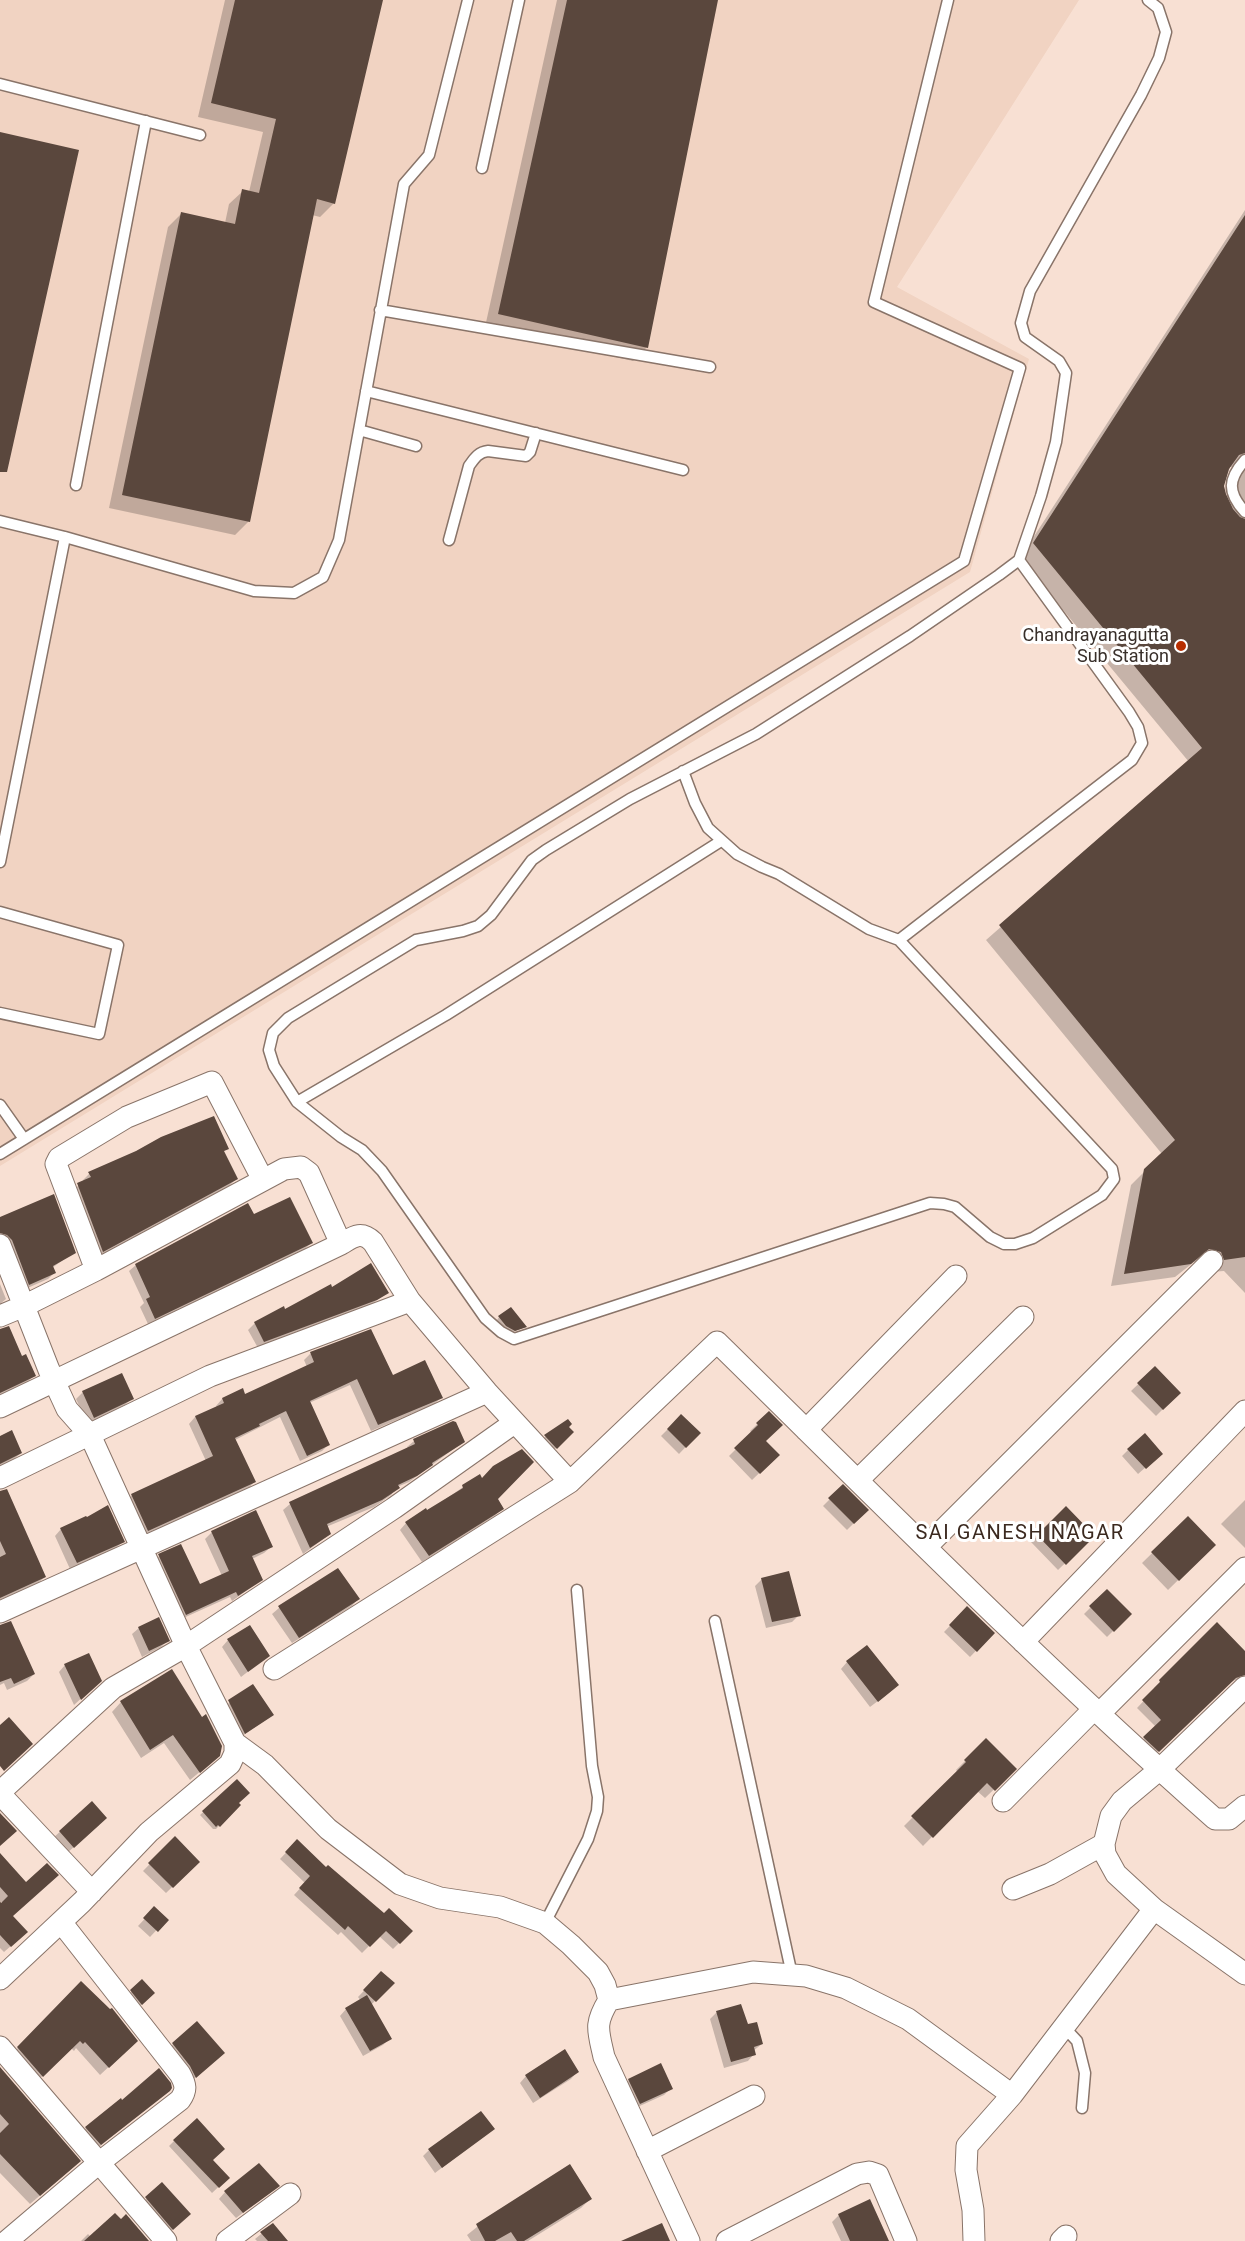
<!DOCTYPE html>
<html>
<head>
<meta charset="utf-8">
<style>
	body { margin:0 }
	canvas { display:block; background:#f8e0d3 }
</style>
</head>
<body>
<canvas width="1245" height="2241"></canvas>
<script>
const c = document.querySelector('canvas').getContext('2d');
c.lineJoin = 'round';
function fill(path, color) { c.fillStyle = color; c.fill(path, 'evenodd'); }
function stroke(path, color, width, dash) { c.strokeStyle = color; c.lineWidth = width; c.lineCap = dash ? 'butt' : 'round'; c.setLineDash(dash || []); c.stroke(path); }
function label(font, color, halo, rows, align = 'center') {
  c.font = font + ' Roboto,sans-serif'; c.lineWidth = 6; c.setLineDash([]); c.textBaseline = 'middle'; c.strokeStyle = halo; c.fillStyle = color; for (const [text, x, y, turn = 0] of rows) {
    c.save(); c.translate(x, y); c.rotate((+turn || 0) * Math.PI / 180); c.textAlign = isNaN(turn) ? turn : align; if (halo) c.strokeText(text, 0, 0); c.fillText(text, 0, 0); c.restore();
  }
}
const built = new Path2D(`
	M0 0H1079L897 287 1029 359 970 572 0 1166Z`);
const shadow = new Path2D(`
	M225 0H381L334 203 320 217 312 215 249 521 235 535 109 508 168 227 181 214 225 223 229 204 243 191 249 192 263 132 198 117Z
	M557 0H717L647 347 633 361 485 327Z
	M1245 210V1293L1224 1271 1211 1272 1207 1265 1194 1262 1175 1277 1111 1286 1131 1185 1162 1154 986 940 1189 762 1020 558ZM1230 467H1236L1226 500 1223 486Z
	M227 1148 223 1152 236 1179 229 1186 96 1257 71 1191 84 1182 83 1180 89 1174Z
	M253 1216 311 1243 304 1250 148 1324 140 1307 144 1303 129 1271 136 1265Z
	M0 1219 74 1252 52 1268 55 1272 48 1279 23 1290 0 1242Z
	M0 1284 6 1299 0 1304Z
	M387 1293 369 1306 258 1348 248 1330 255 1323 284 1311Z
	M499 1317 525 1327 511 1333 503 1329 497 1320Z
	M0 1331 34 1376 27 1382 0 1395Z
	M371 1331 392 1377 441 1398 434 1404 371 1431 350 1385 309 1403 328 1445 322 1451 300 1461 280 1417 235 1440 254 1482 248 1489 141 1537 125 1502 132 1495 206 1461 189 1424 195 1417 217 1408 216 1406 222 1399 242 1390 245 1396 307 1367 304 1360 310 1354Z
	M1155 1368 1179 1393 1156 1416 1131 1391Z
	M83 1392 132 1398 125 1405 88 1424 76 1399Z
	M769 1413 764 1441 778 1455 752 1480 729 1456 752 1433 750 1431Z
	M681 1416 699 1433 679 1454 661 1436Z
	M568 1421 567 1427 572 1432 550 1454 538 1442Z
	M0 1437 21 1453 14 1459 0 1467Z
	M414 1441 463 1442 409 1482 397 1487 391 1495 374 1507 326 1527 330 1534 303 1554 283 1510 290 1504 408 1449 407 1447Z
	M1128 1450 1154 1460 1138 1474 1122 1456Z
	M479 1476 502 1508 496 1515 422 1562 400 1530 406 1523 427 1512Z
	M843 1486 867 1510 847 1530 823 1506Z
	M0 1492 45 1577 38 1583 0 1600Z
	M1245 1500V1548L1221 1524Z
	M1066 1509 1093 1536 1058 1570 1031 1542Z
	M1188 1518 1214 1545 1168 1590 1142 1563Z
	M61 1529 123 1541 116 1548 70 1569 55 1536Z
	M212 1532 271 1547 264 1553 252 1559 261 1580 232 1601 230 1597 179 1620 153 1562 159 1556 200 1586 222 1576 205 1539Z
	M337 1570 358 1599 352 1606 292 1643 272 1614 279 1608Z
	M762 1579 799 1615 792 1622 766 1628 755 1586Z
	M1107 1591 1130 1614 1107 1637 1084 1614Z
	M967 1608 993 1633 970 1657 944 1632Z
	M1217 1624 1245 1653V1679L1243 1682 1235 1680 1228 1684 1152 1757 1138 1744 1156 1727 1137 1708 1155 1689 1154 1688Z
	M0 1626 34 1674 27 1681 7 1690 4 1683 0 1685Z
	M139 1628 168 1640 161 1647 142 1657 132 1634Z
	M228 1640 268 1656 241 1677 222 1647Z
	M847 1662 891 1691 870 1707 841 1669Z
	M65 1665 100 1681 74 1705 59 1672Z
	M172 1671 208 1765 190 1780 164 1743 141 1758 112 1712 121 1702Z
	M253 1686 272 1715 238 1739 222 1708Z
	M986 1740 1015 1769 985 1798 977 1791 923 1846 904 1826 958 1772 956 1770Z
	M237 1781V1803L239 1805 216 1829H213L200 1815Z
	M92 1803 99 1825 67 1853 53 1838Z
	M175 1838 198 1862 166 1893 143 1871Z
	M297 1841 326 1869 384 1915 411 1931 393 1949 379 1936 362 1953 341 1932 338 1935 294 1895 305 1883 280 1859Z
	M0 1855 26 1884 11 1916 19 1939 4 1952 0 1948V1906L3 1903 0 1901Z
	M154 1909 166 1920 150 1937 138 1926Z
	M381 1973 392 1983 371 2005 390 2038 383 2045 363 2056 340 2016 346 2009 361 2001 358 1997Z
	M142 1981 153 1993 139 2007 129 1994Z
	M81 1983 128 2049 100 2075 76 2048 74 2051 71 2048 34 2084 10 2056Z
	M740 2006 747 2026 762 2044 753 2051 754 2054 748 2061 724 2068 710 2019 716 2013Z
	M173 2044 217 2059 189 2083 167 2051Z
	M0 2069 70 2170 30 2204 0 2173Z
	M577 2072 571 2079 533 2103 520 2083 526 2076Z
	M629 2080 671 2088 664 2095 633 2109 622 2086Z
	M169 2090 94 2151 80 2134 86 2128Z
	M493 2129 435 2173 423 2156 429 2150Z
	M174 2141 211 2160 228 2178 212 2193 169 2146Z
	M162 2184 183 2220 166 2235 140 2205Z
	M225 2192H271L236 2218 219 2199Z
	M590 2199 581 2208 528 2241H471L467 2235 482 2223Z
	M839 2215 884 2241H841L832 2222Z
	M272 2225 286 2241H257L255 2239Z
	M88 2234 91 2237 147 2241H81Z`);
const building = new Path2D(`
	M235 0H383L335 204 317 199 250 522 122 495 181 212 235 224 242 189 259 193 276 119 211 103Z
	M567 0H718L648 348 498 314Z
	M0 132 79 150 7 472H0Z
	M1245 215V453L1239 455 1229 469 1224 486 1226 494 1233 509 1240 517 1245 519V1257L1224 1260 1221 1252 1209 1249 1191 1264 1124 1274 1144 1169 1175 1140 999 925 1202 748 1033 543Z
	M214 1116 229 1149 224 1151 238 1179 103 1252 77 1183 91 1177 88 1172 136 1151 161 1137Z
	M54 1194 76 1253 53 1266 56 1273 29 1285 12 1240 7 1235 0 1233V1217Z
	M290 1197 313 1243 155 1319 146 1299 150 1297 135 1264 248 1203 254 1214Z
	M371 1263 389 1293 377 1300 264 1342 254 1322 284 1306 285 1309 331 1284 332 1287Z
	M511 1307 527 1327 515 1331 506 1326 498 1316Z
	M9 1326 22 1356 26 1354 36 1376 0 1393V1329Z
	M371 1329 393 1375 425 1360 443 1398 378 1425 357 1379 310 1401 330 1445 307 1456 286 1411 259 1424 260 1426 235 1438 256 1482 148 1531 131 1494 213 1456 195 1416 224 1403 222 1398 243 1388 245 1394 314 1362 310 1352Z
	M1155 1366 1181 1393 1163 1410 1137 1383Z
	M122 1373 134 1399 94 1418 82 1391Z
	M769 1411 783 1425 766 1441 780 1455 760 1474 734 1448 758 1425 756 1423Z
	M681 1414 701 1433 686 1448 667 1429Z
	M568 1419 572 1424 569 1427 574 1432 557 1449 544 1435Z
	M453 1421 456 1422 465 1442 432 1463 433 1465 417 1476 398 1485 400 1488 382 1500 327 1524 331 1534 310 1548 289 1502 415 1444 413 1439Z
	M12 1430 22 1453 0 1464V1436Z
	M1145 1433 1163 1454 1146 1469 1127 1449Z
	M522 1449 534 1462 498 1499 504 1509 429 1556 405 1522 426 1508 427 1510 463 1488 462 1485 480 1474 482 1478 493 1466Z
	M843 1484 869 1510 854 1524 828 1498Z
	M7 1489 46 1577 0 1598V1557L6 1554 0 1541V1491Z
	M108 1505 125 1542 77 1563 60 1528 86 1516 87 1517Z
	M1066 1506 1095 1536 1066 1565 1037 1535Z
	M256 1510 273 1547 252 1556 263 1580 238 1596 236 1592 186 1615 158 1554 181 1544 200 1584 229 1571 211 1531Z
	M1188 1516 1216 1545 1179 1581 1151 1552Z
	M338 1568 360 1599 299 1638 278 1606Z
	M789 1571 801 1616 772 1622 761 1578Z
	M1107 1589 1132 1614 1114 1632 1089 1606Z
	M967 1606 995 1633 977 1652 949 1625Z
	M159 1617 170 1641 149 1651 138 1627Z
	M11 1621 35 1674 14 1684 11 1678 0 1682V1625Z
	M1217 1622 1245 1651V1675L1236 1678 1159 1752 1143 1737 1161 1720 1142 1700 1160 1682 1159 1680Z
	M250 1625 270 1656 248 1672 227 1639Z
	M867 1645 899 1685 878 1702 846 1661Z
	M89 1653 102 1681 81 1700 64 1664Z
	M172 1669 202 1717 206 1714 222 1746 220 1756 200 1773 173 1735 150 1750 120 1701Z
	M253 1684 274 1715 245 1734 228 1700Z
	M9 1717 33 1744 4 1771 0 1766V1725Z
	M986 1738 1017 1769 995 1791 987 1783 933 1838 911 1816 966 1762 964 1760Z
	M237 1779 250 1793 239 1803 241 1805 220 1827 218 1825 216 1827 202 1811Z
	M92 1801 107 1818 74 1848 59 1831Z
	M0 1813 17 1831 0 1846Z
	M175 1836 200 1862 173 1888 148 1863Z
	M297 1839 326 1867 328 1865 384 1913 389 1908 413 1931 400 1944 386 1931 370 1947 348 1926 345 1930 299 1888 310 1876 285 1852Z
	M0 1853 26 1882 47 1863 59 1875 13 1916 28 1932 11 1947 0 1935V1901L1 1903 8 1896 0 1887Z
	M154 1906 169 1920 158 1932 143 1918Z
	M381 1971 395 1983 376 2002 363 1990Z
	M142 1979 155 1993 142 2005 130 1990Z
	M81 1981 110 2009 112 2008 138 2041 109 2068 85 2042 83 2044 80 2041 43 2077 17 2047Z
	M367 1995 392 2039 370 2051 345 2008Z
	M741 2004 748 2024 757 2022 763 2044 754 2047 756 2055 731 2062 716 2011Z
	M197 2021 225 2053 196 2078 190 2066 172 2043Z
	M565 2049 579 2072 540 2098 525 2075Z
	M661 2063 673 2089 640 2104 628 2079Z
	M0 2067 81 2161 40 2196 0 2154V2133L9 2124 0 2114Z
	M159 2068 171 2083 172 2088 170 2091 101 2145 85 2127 121 2098 122 2100Z
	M481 2111 495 2129 442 2168 428 2149Z
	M197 2118 225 2149 213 2160 230 2178 219 2188 173 2140Z
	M259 2163 280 2186 243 2213 224 2191Z
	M570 2164 592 2199 524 2241H517L511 2232 495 2241H485L476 2224Z
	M162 2182 191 2214 173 2230 145 2197Z
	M870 2199 889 2241H850L838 2214Z
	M115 2213 121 2219 126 2214 149 2241H84Z
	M273 2223 288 2241H268L260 2232Z
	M662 2223 670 2241H621Z`);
const service = new Path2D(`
	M0 84 200 135
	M482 168 519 0
	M380 310 710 367
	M366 391 683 470
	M359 430 416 446
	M1245 460C1228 479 1227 492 1245 512
	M76 485 146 121
	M0 521 65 537
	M449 540 469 466C474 459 478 452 488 451L526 456 530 452 536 433
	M683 771 695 803 708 828 737 854 762 867 779 874 869 929 899 940 1112 1169 1114 1179 1102 1195 1033 1238 1015 1244H1004L990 1237 955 1207 944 1204 930 1203 514 1339 501 1332 485 1318 382 1171 362 1150 341 1137 297 1102 274 1066 269 1050 273 1033 288 1018 416 940 463 931 478 926 491 915 532 860 546 850 630 799 756 734 910 636 999 575 1019 560 1041 496 1056 442 1066 373 1059 361 1025 337 1021 323 1030 291 1141 95 1159 58 1166 32 1158 8 1148 0
	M0 862 65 537 254 591 294 593 323 577 339 540 404 184 429 155 468 0
	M0 912 118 945 99 1034 0 1013
	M899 940 1132 760 1142 743 1138 727 1129 712 1019 560
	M297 1102 446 1015 721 841
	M0 1105 24 1139
	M0 1154 964 561 1020 368 874 302 948 0
	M715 1621 792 1975
	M545 1923 588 1839 597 1811 598 1797 592 1766 577 1590
	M1063 2026 1077 2041 1085 2073 1082 2108`);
const minor = new Path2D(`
	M0 1245 49 1370 67 1409 90 1435 186 1646 235 1743V1753L230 1764 149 1832 82 1902 0 1979
	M96 1270 56 1164 59 1158 127 1117 212 1082 263 1180
	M0 1316 24 1306 96 1270 284 1169 301 1167 309 1173 341 1244C353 1237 361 1230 373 1242L410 1301 487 1392 570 1482
	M0 1407 341 1244
	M806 1430 956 1276
	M0 1478 210 1376 410 1301
	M858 1480 1023 1317
	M926 1547 1212 1261
	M0 1612 487 1392
	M1023 1642 1245 1411
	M274 1669 570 1482 717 1342C881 1503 1043 1667 1215 1819H1229L1245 1806
	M1245 1687 1159 1770 1122 1801 1111 1816 1104 1844 1105 1854 1116 1874 1154 1909 1245 1974
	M1099 1714 1245 1568
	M235 1743 265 1765 328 1829 400 1884 440 1898 500 1907 545 1923 571 1945 598 1972 605 1985 609 2000
	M0 1792 113 1688 186 1646 394 1508 514 1423
	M0 1794 92 1892
	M1003 1801 1094 1709
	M1013 1889 1050 1874 1104 1844
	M0 2047 166 2241
	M647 2151 754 2096
	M7 2241 100 2162 180 2100C187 2090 186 2085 180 2074L61 1922
	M227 2241 290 2194
	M689 2241 604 2057C598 2030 594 2024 609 2000L753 1972 806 1976 846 1988 908 2019 1012 2095
	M727 2241 857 2174 869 2172 878 2175 906 2241
	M974 2241 973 2210 966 2170 967 2146 1012 2095 1154 1909
	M1061 2241 1066 2236`);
const markers = [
	[1181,646,6,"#b72e00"]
];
const poiNames = [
	["Chandrayanagutta",1169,636],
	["Sub Station",1169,657]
];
const neighbourhoodNames = [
	["SAI GANESH NAGAR",1020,1534]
];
fill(built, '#f1d3c2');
fill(shadow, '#0003');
fill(building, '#5a473d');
stroke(service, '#897469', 13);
stroke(minor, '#897469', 23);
stroke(service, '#fff', 10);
stroke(minor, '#fff', 21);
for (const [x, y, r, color] of markers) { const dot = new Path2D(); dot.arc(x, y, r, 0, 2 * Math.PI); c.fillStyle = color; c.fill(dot); stroke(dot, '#fff', 2); }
label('18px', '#382f2a', '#fff', poiNames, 'right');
c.letterSpacing = '1.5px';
label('20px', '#3b291f', '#fff', neighbourhoodNames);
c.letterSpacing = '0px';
</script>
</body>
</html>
